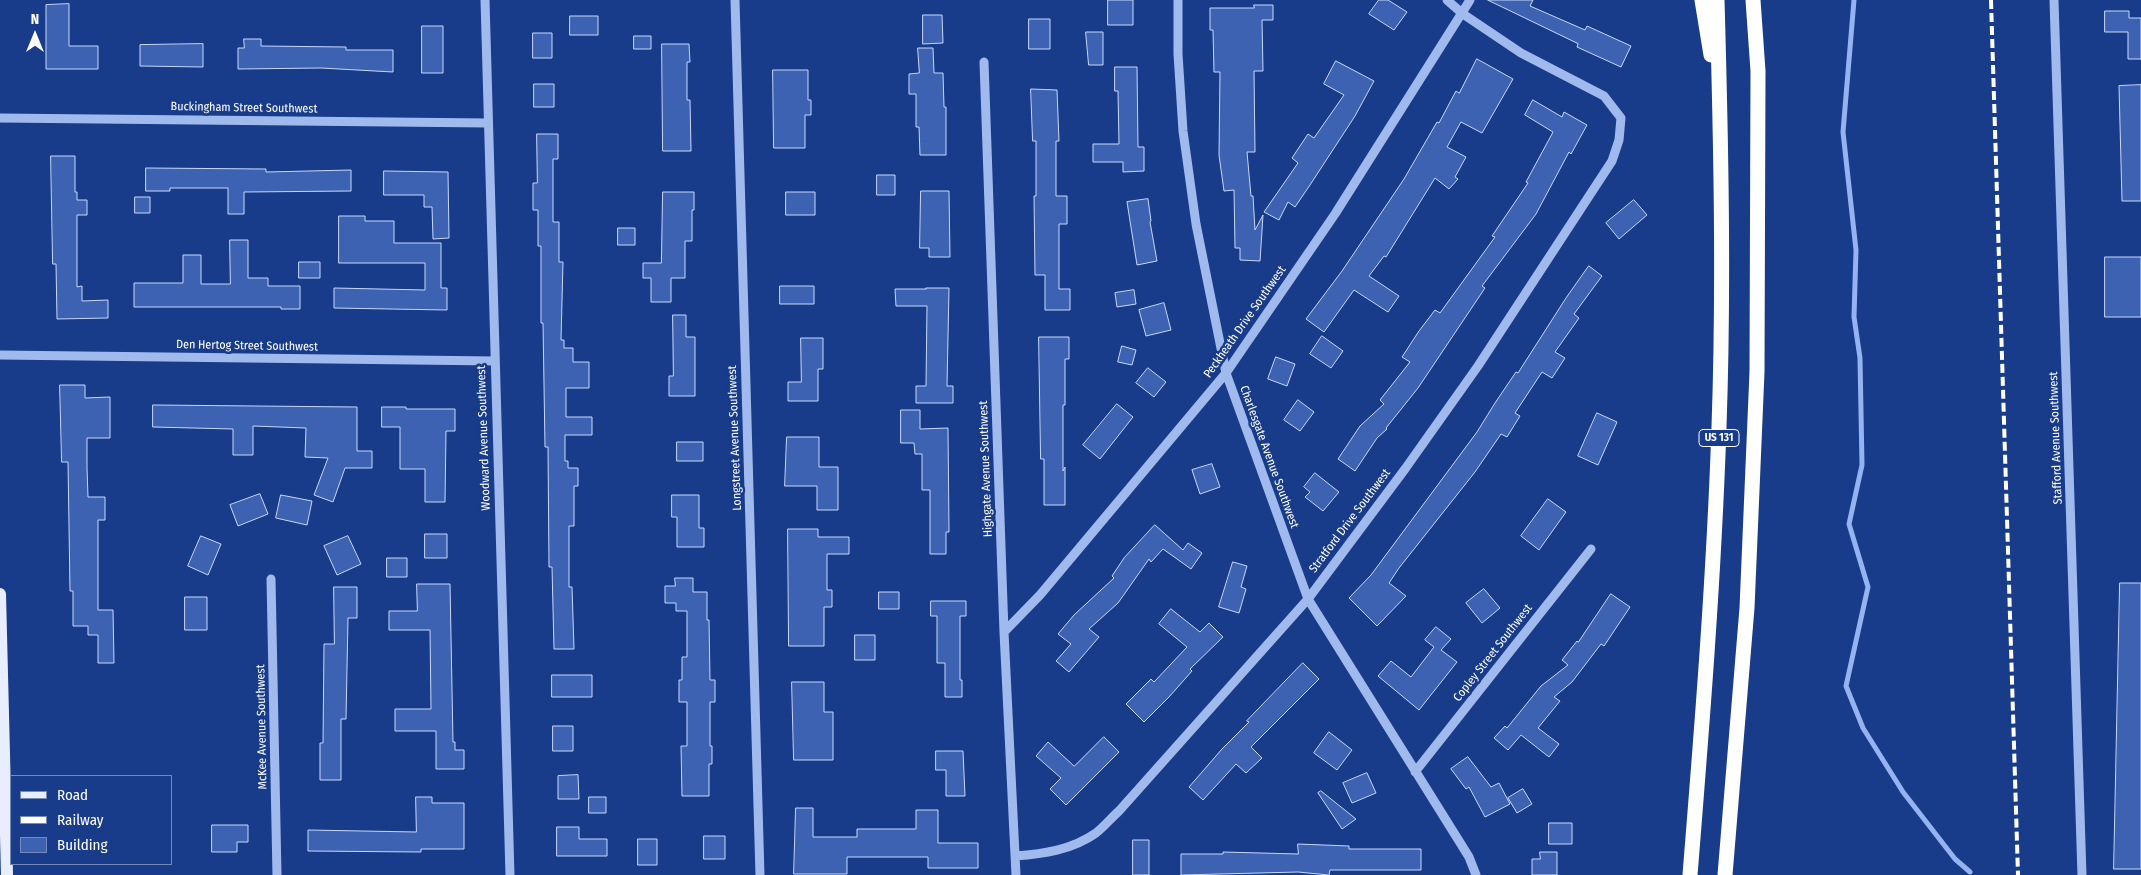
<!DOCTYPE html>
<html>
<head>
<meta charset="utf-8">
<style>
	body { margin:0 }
	#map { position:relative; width:2141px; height:875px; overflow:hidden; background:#183c8a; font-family:"Fira Sans Condensed",sans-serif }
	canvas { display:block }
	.legend { position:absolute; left:10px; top:775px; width:162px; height:90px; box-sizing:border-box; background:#183c8a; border:1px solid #748ab9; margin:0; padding:6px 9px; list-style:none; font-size:15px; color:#fff }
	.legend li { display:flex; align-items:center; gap:10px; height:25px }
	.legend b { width:25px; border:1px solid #748ab9 }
	.north { position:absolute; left:10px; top:10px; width:50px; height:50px; -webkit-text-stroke:4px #183c8a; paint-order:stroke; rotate:0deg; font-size:14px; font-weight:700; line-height:20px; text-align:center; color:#fff }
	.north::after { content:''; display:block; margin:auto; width:18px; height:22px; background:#fff; clip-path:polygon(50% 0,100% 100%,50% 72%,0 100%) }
</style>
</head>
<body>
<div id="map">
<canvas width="2141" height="875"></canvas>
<ul class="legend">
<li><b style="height:6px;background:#e8eeff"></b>Road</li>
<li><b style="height:6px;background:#fff"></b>Railway</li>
<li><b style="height:14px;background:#3d62b1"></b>Building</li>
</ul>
<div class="north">N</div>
</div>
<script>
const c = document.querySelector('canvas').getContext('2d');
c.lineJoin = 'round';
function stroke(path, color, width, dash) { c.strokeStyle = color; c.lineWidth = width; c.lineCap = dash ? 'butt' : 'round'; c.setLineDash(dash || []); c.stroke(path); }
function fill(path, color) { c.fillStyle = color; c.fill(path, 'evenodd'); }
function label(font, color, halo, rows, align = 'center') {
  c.font = font + ' "Fira Sans Condensed",sans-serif'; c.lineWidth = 5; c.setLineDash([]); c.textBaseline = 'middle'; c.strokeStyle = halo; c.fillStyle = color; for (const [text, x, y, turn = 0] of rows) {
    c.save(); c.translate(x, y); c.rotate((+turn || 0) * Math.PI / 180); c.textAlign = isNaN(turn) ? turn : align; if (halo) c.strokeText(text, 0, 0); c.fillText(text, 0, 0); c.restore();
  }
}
const stream = new Path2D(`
	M1854 0 1843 132 1856 250 1854 317 1860 358 1862 465 1849 524 1868 587 1846 686 1863 728 1903 792 1955 859 1970 872`);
const building = new Path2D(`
	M1108 0H1133V25H1108Z
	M1379 0H1388L1407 12 1394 30 1369 14Z
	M1488 0H1533L1530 6 1585 30 1587 26 1631 46 1621 67 1577 47 1578 44Z
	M69 4V46H98V69H46V5Z
	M1254 5H1273V20H1262L1263 71H1254L1255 152H1247L1251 196H1253L1255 230 1263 215 1260 261 1240 260V248H1235L1234 190 1224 191 1219 155 1220 72H1214L1213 30H1210V8H1254Z
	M2105 11H2129V18H2141V59H2128V32H2105Z
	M923 15H942L943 43 923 44Z
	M570 16H598V35H570Z
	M1029 19H1050V49H1029Z
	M422 26H443V73H422Z
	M1086 32H1103V65H1089Z
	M533 33H552V58H533Z
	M634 36H651V49H634Z
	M244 39H261V46L346 47V50H393V72L321 68 238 69V48H244Z
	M203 44V67L140 66V45Z
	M662 44H689L690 62H687V100H690L691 151H663Z
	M918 48H933L934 73H943L944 107H946V155H920L919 127H916V94H909V74L919 73Z
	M1477 59 1513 79 1482 133 1461 122 1447 147 1466 157 1455 177 1458 179 1449 189 1435 178 1386 257 1384 256 1369 276 1399 296 1388 312 1354 290 1324 332 1306 319 1342 271 1404 179 1437 122 1439 123 1456 91 1459 93Z
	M1336 61 1374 81 1355 116 1310 185 1295 207 1288 202 1279 220 1264 212 1298 163 1292 158 1308 134 1314 138 1344 95 1324 84Z
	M1115 67H1137L1138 147H1144V171L1123 172V162H1093V144H1119L1118 91H1115Z
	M773 70H808V100H811V115H805V148H774Z
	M534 84H554V107H534Z
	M2141 85V201H2122L2119 86Z
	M1031 89 1057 90 1059 141H1056V196H1067V224H1059V289H1070V310H1045V275H1035L1034 196H1036V141H1033Z
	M1533 100 1562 117 1564 112 1587 125 1571 154 1569 152 1536 214 1482 286 1485 288 1418 388 1386 428 1387 429 1377 438 1355 471 1338 459 1360 426 1384 404 1380 400 1410 362 1402 357 1419 331 1435 310 1440 313 1495 237 1492 236 1528 183 1526 182 1553 132 1525 115Z
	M537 134H558V159H553V222H559V262H563L561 340H564V348H573V362H589V388H566V417H592V435H565V461H568V468H578V486H574V526H569V587H572L574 649H554L552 567H549L548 447H545L543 323H541V246H538V210H533V183H537Z
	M51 156H75V192H77V200H87V215H77V287L82 286V301L108 300V318L57 319 56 264H53Z
	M146 168 266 169V172L351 170V191L244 192V214H228V188H170V191H146Z
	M384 171 448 172 449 238 433 239 432 207H424V195H384Z
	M877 175H895V195H877Z
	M921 191H949L950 257H929V248H920Z
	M663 192H694V210H692V241H685V278H671V302H651V278H643V263H661Z
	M786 192H815V215H786Z
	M135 197H150V213H135Z
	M1148 199 1151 221 1150 222 1157 261 1137 265 1127 202Z
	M1634 200 1647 215 1619 239 1606 223Z
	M339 216H365V221H394V243H441V288H447V310L334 308V288L425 290V263H339Z
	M618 228H635V245H618Z
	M230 240H248V278H268V286H300V309H281V307H134V283H183V255H201V284H230Z
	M2105 257H2141V317H2105Z
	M299 262H320V278H299Z
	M1589 266 1602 276 1574 314 1579 318 1555 352 1565 358 1552 378 1542 372 1515 413 1520 416 1507 437 1501 434 1475 472 1399 568 1389 583 1406 596 1377 626 1349 598 1371 575 1477 432 1495 403 1516 372 1518 373 1566 298Z
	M780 286H814V304H780Z
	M926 288H949L947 386H953V403H916V386H926L927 306H896L895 289H926Z
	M1134 290 1136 304 1117 307 1115 293Z
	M1164 303 1171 330 1146 336 1139 310Z
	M673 315H686V337H695V396H669V376H673Z
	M1322 336 1343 351 1331 368 1310 354Z
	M1039 337H1069V359H1065V405H1063V471L1065 467V505H1044V459H1041Z
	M801 338H823V369H818V401H788V382H801Z
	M1122 346 1136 350 1132 365 1118 362Z
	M1276 357 1295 364 1287 386 1268 379Z
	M1148 368 1166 382 1154 397 1136 383Z
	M60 385H85V398L110 397V438H87V468L88 497H105V520H98V610H113L114 663H98V635H88V626H73V591H70L68 462H62Z
	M1298 400 1314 412 1300 431 1284 420Z
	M1117 404 1133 417 1100 459 1083 445Z
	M153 405 357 407V451H372V468H345L333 502 314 495 328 458 305 457 306 428 253 426V455H233V429L153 427Z
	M382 407H406V409H455V431H446L445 502H425V469H400V427H382Z
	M901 410H920V429L948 428 949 532H946V554H930V490H922V454H915L914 443H901Z
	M1597 413 1617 422 1598 465 1578 456Z
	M787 437H819V467H838V510H817V486H785Z
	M677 442H703V461H677Z
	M1212 464 1220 487 1200 494 1192 470Z
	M1315 473 1339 492 1323 511 1305 497 1310 492 1304 487Z
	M260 494 268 514 238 526 230 505Z
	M281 495 312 501 307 525 276 518Z
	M672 495H699V528H704V547H677V517H672Z
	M1548 499 1566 512 1539 550 1521 536Z
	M1155 525 1183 550 1188 543 1202 553 1191 569 1163 549 1151 562 1149 559 1118 603 1089 629 1099 637 1069 672 1056 661 1071 644 1058 634 1074 615 1114 578 1112 576 1124 558Z
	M788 529H818V537H849V554H827V590H832V607H824V646H789Z
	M425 534H447V558H425Z
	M201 536 221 544 208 575 188 566Z
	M348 536 361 564 337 575 324 546Z
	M387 558H407V577H387Z
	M1233 562 1247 566 1241 587 1246 589 1239 613 1219 607Z
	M675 578H693V592H707V620H709L710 680H715V702H710V746H712V764H709V796H682L681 746H687V702H679V680H682V657H687V611H676V603H665V586H675Z
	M2120 583H2141V869H2114Z
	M417 584H450L453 742H455V750H464V769H436V731H395V709H431L430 630H389V611H417Z
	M334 587H357V618H348L346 719H341V780H320V743H323L324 644H334Z
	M1484 589 1500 608 1482 623 1466 603Z
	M879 592H899V609H879Z
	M1611 594 1630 607 1604 646 1601 644 1572 682 1554 697 1560 701 1538 728 1559 744 1549 757 1521 735 1508 750 1494 738 1505 726 1507 728 1541 686 1568 665 1562 660 1577 641 1578 642Z
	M185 597H207V630H185Z
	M931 601H966V616H960V680H962V697H945V663H937V616H931Z
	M1171 609 1200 632 1209 623 1223 637 1190 669 1192 671 1169 697 1144 722 1126 704 1151 679 1154 682 1187 647 1159 624Z
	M1436 627 1451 639 1441 650 1457 662 1419 710 1378 676 1391 661 1411 677 1434 647 1425 640Z
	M855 635H875V660H855Z
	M1303 663 1319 679 1251 747 1262 758 1246 773 1236 764 1203 800 1189 787 1222 749 1249 722 1247 721Z
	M552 675H592V697H552Z
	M792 682H824V712H833V760H794Z
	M553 726H573V751H553Z
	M1329 732 1352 750 1337 770 1314 753Z
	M1104 737 1119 752 1066 805 1050 789 1061 778 1036 756 1048 742 1074 766Z
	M936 751H963L965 796H946V770H936Z
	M1468 757 1491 787 1499 783 1510 804 1485 817 1469 787 1466 789 1451 769Z
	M1367 773 1376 793 1352 803 1343 783Z
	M578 775 579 799H558V776Z
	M1523 789 1532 804 1517 813 1508 798Z
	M1321 791 1356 819 1342 829 1318 793Z
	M416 797H432V803H464V849H421V852L308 851V830L416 832Z
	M589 797H606V813H589Z
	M796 808H813V837H857V829H916V810H938V843H978V868H928V857H847V874H794Z
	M1549 823H1572V844H1549Z
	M212 825H248V842H237V852H212Z
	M557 827H579V839H607V856H557Z
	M704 836H725V859H704Z
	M638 839H657V865H638Z
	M1133 840H1149V875H1133Z
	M1298 844 1349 846V849H1421V870H1330L1329 875 1298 872 1181 875V854H1223V852L1298 854Z
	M1540 852H1557V875H1532V859H1540Z`);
const minor = new Path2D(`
	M485 0 510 875
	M735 0 760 875
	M1178 0V54L1183 131 1196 224 1226 373 1308 599 1469 857 1476 875
	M2054 0 2082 875
	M984 62 1004 632 1016 875
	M0 118 488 123
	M0 355 495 361
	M271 579 277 875
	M1004 632 1040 595 1226 373 1335 214 1470 0
	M1415 772 1591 549
	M1015 856C1043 854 1072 850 1096 833 1104 827 1111 818 1119 811L1308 599 1405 469 1478 366 1612 161 1619 140 1621 118 1604 96 1521 53 1463 14 1447 0`);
const major = new Path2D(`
	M0 594 7 875`);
const highway = new Path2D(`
	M1702 0 1711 55
	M1690 875C1702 726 1714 577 1719 427 1724 285 1721 142 1717 0
	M1725 875 1747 608 1757 372 1758 71 1753 0`);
const rail = new Path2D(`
	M1991 0 2018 875`);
const shields = [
	[1719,438,40]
];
const shieldNames = [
	["US 131",1719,438]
];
const streetNames = [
	["Buckingham Street Southwest",244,108,1],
	["Peckheath Drive Southwest",1245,322,-55],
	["Den Hertog Street Southwest",247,346,1],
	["Woodward Avenue Southwest",484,438,-92],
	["Longstreet Avenue Southwest",735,438,-92],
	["Stafford Avenue Southwest",2056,438,-92],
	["Charlesgate Avenue Southwest",1269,457,70],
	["Highgate Avenue Southwest",986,469,-92],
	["Stratford Drive Southwest",1350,521,-53],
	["Copley Street Southwest",1493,653,-52],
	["McKee Avenue Southwest",262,727,-91]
];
stroke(stream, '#94b3f0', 5);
fill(building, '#3d62b1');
stroke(building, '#c7d8fa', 1);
stroke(minor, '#a1baee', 9);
stroke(major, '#e8eeff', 12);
stroke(highway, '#fff', 15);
stroke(rail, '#fff', 4, [9, 4]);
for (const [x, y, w] of shields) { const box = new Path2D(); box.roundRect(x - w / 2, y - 8.5, w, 17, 4); c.fillStyle = '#183c8a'; c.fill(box); stroke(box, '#fff', 1); }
label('bold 11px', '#fff', null, shieldNames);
label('12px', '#fff', '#183c8a', streetNames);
</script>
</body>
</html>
